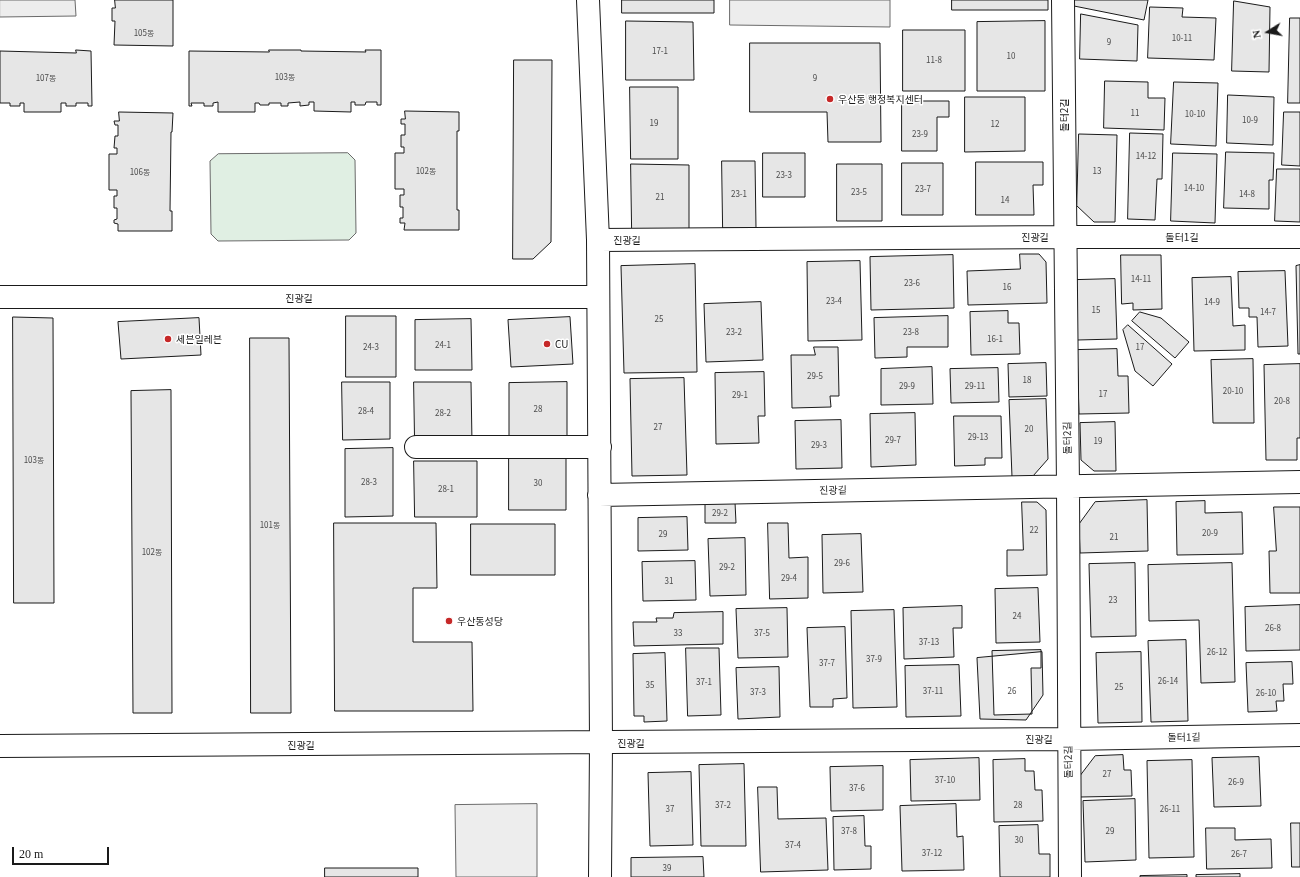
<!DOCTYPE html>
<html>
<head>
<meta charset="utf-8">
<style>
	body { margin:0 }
	#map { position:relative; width:1300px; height:877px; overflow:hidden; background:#fff; font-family:Georgia,serif }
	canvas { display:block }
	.north { position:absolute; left:1248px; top:12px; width:40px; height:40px; -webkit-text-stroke:3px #fff; paint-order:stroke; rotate:259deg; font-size:11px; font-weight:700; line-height:16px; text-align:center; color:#1a1a1a }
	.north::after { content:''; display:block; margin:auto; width:14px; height:18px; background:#1a1a1a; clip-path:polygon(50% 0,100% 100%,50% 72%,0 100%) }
	.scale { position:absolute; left:12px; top:847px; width:97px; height:18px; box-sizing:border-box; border:2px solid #1a1a1a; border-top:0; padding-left:5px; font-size:12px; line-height:14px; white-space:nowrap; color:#1a1a1a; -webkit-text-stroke:3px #fff; paint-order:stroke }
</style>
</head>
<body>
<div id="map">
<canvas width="1300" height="877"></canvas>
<div class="north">N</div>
<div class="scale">20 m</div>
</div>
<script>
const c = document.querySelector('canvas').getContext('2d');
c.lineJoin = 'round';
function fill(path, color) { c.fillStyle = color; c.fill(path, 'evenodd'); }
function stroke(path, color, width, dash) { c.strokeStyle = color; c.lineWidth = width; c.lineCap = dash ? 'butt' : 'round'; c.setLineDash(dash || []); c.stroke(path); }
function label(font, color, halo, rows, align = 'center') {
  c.font = font + ' Georgia,"Noto Sans KR",serif'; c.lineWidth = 3; c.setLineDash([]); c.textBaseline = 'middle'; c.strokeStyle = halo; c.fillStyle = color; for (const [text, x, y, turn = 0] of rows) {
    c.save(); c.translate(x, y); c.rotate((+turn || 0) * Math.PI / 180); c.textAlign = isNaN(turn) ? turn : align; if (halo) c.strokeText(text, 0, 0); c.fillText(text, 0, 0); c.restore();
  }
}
const green = new Path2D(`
	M348 153 355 160 356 233 349 240 218 241 211 234 210 161 218 154Z`);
const parking = new Path2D(`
	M0 0H75L76 16 0 17Z
	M730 0H890V27L730 25Z
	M537 804V877H456L455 805Z`);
const building = new Path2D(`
	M115 0H173V46L114 45 115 21H112V8H115Z
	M622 0H714V13H622Z
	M952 0H1048V10H952Z
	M1075 0H1148L1144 20 1074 6Z
	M1234 1 1270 7 1269 72 1232 71Z
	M1150 7 1183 8 1182 17 1216 18 1214 60 1148 58Z
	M1081 14 1138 25 1137 61 1080 59Z
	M1290 18H1300V103H1288Z
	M626 21 693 22 694 80H626Z
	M1045 21V91H977V22Z
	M903 30H965V91H903Z
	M750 43H880L881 142H828L827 112H750Z
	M76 50 91 51 92 106H88V103H76V106H66V103H61V112H24V103H20V106H10V103H0V51L76 53Z
	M269 50H301V51L366 52 365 50H381V105H377V102H366L365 105H355V102H351V112L314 111V102H309V105L300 106V102L288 103V106H281V103H269V105H260L259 103H255V112H218V102L213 103V106H204V103H191L192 106H189V51L269 52Z
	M514 60H552L551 242 533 259H513Z
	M1105 81 1148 82V98H1165L1164 130 1104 128Z
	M1174 82 1218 83 1216 146 1171 144Z
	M630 87H678V159H631Z
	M1228 95 1274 97 1273 145 1227 143Z
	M965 97H1025V151L965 152Z
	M902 101H949V117H937V151H902Z
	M405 111 459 112V131H457V210H459V230H404L405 223H400V218H403V207H400V195H404V189H395V153H404V147H401V135H405V124H401V119H405Z
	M119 112 173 113 172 132H171L170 211H172V231H118V224L114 223V220L117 219V208H114V196H117V190H109V154H117V148H114L115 136H118V125H115L114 121H119Z
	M1284 112H1300V166L1282 165Z
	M1130 133 1163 134 1162 179H1157L1155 220 1128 219Z
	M1079 134 1117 135 1115 222H1094L1077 206Z
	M1226 152 1274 153 1273 180H1269V209L1224 208Z
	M763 153H805V197H763Z
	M1173 153 1217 154 1215 223 1171 221Z
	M722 161H755L756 228H723Z
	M976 162H1043V185H1033L1034 215H976Z
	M902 163H943V215H902Z
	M631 164 689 165V229H632Z
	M837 164H882V221H837Z
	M1277 169H1300V222L1275 221Z
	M1020 254H1039L1046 262 1047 303 968 305 967 271 1020 269Z
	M953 255 954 308 871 310 870 257Z
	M1121 255H1161L1162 309 1133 310V303L1122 304Z
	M860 261 862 340 808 341 807 262Z
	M695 264 697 372 624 373 621 266Z
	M1300 265V354H1298L1296 266Z
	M1285 271 1288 346 1258 347 1257 317H1249V308H1239L1238 272Z
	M1231 277 1233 326 1245 325V350L1194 351 1192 278Z
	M1115 279 1117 339 1077 340 1076 280Z
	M761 302 763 360 706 362 704 304Z
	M1008 311V323H1019L1020 354 971 355 970 312Z
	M1140 312 1161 318 1189 342 1175 358 1132 321Z
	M346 316H396V377H346Z
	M948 316V347H907V357L875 358 874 318Z
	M13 317 53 318 54 603H14Z
	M570 317 573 364 511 367 508 320Z
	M199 318 201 355 121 359 118 322Z
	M471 319 472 370H415V320Z
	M1128 325 1172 364 1153 386 1135 371 1123 330Z
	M250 338H289L291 713H251Z
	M814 347H838L839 396H830L831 407 792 408 791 355H815Z
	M1117 349 1118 376H1128L1129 413 1079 414 1077 350Z
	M1253 359 1254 423H1213L1211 360Z
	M1046 363 1047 396 1009 397 1008 364Z
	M1300 364V438H1297V460H1266L1264 365Z
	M932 367 933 404 881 405V369Z
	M998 368 999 402 951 403 950 369Z
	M764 372 765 416H758L759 443 716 444 715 373Z
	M684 378 687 475 632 476 630 379Z
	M342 382H390V439L343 440Z
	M414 382H471L472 443H415Z
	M567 382V436H509V383Z
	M171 390 172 713H133L131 391Z
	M1046 399 1048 459 1033 476 1012 477 1009 400Z
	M915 413 916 465 871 467 870 414Z
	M954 416H1001L1002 458H985V465L955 466Z
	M841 420 842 468 796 469 795 421Z
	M1115 422 1116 471H1094L1081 460 1080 423Z
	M393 448V516L345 517V449Z
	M509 455H566V510H509Z
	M414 461H477V517H415Z
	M1147 500 1148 551 1080 553 1079 524 1095 502Z
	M1205 501V513L1242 512 1243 554 1177 555 1176 502Z
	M735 502 736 523H705V503Z
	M1022 502H1037L1046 510 1047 575 1007 576V550H1023Z
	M1274 507H1300V593H1270L1269 551H1276Z
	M687 517 688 550 638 551V518Z
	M334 523H436L437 588H413V642H472L473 711H335Z
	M768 523H788L789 558 808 557V598L770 599Z
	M471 524H555V575H471Z
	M861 534 863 592 823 593 822 535Z
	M745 538 746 595 710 596 708 539Z
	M695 561 696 600 643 601 642 562Z
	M1135 563 1136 636 1091 637 1089 564Z
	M1232 563 1235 682 1201 683 1199 620 1149 621 1148 565Z
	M1038 588 1040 642 996 643 995 589Z
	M1300 605V650L1246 651 1245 607Z
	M962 606V628H953L954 657 904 659 903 608Z
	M787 608 788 657 738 658 736 609Z
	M894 610 897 707 853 708 851 611Z
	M723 612V644L634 646 633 622H657L656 618H673L674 613Z
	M845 627 847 698 833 699V707H810L807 628Z
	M1186 640 1188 721 1151 722 1148 641Z
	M686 648H719L721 715 688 716Z
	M1041 650V668H1031L1032 714 994 715 992 651Z
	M1042 652 1043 695 1026 720 980 719 977 658Z
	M1141 652 1142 722 1098 723 1096 653Z
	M665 653 667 721 644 722V716H634L633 654Z
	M1292 662 1293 684H1283L1284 701H1276L1277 711 1248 712 1246 663Z
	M959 665 961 716 906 717 905 666Z
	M779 667 780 717 738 719 736 668Z
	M1123 755 1124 770H1131L1132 796 1080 797 1079 777 1095 756Z
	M1259 757 1261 806 1214 807 1212 758Z
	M979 758 980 800 911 801 910 760Z
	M1025 759V771H1034L1035 790H1042L1043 821 994 822 993 760Z
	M1192 760 1194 857 1149 858 1147 761Z
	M744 764 746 846H701L699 765Z
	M883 766V810L831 811 830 767Z
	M691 772 693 845 650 846 648 773Z
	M758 787H777L778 819 826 818 828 870 761 872Z
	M1135 799 1136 860 1085 862 1083 801Z
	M956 804 957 837 963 836 964 870 902 871 900 806Z
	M864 816 865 846H871V869L834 870 833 817Z
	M1291 823H1300V867H1292Z
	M1038 825 1039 854H1050V877H1000L999 826Z
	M1206 828H1235V840L1271 839 1272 868 1207 869Z
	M703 857 704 877H631V858Z
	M325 868H418V877H325Z
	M1240 874V877H1196V875Z
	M1187 875V877H1140V876Z`);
const minor = new Path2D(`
	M588 0 598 240 601 743 600 877
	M1063 0 1068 486 1070 877
	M598 240 1064 237H1300
	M0 297H598
	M416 447H600
	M599 495 1300 482
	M0 746 1068 739 1300 735`);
const markers = [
	[830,99,4,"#c62828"],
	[168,339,4,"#c62828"],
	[547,344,4,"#c62828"],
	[449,621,4,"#c62828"]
];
const numberNames = [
	["105동",144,33],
	["10-11",1182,38],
	["9",1109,42],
	["17-1",660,51],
	["10",1011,56],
	["11-8",934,60],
	["103동",285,77],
	["107동",46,78],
	["9",815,78],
	["11",1135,113],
	["10-10",1195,114],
	["10-9",1250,120],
	["19",654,123],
	["12",995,124],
	["23-9",920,134],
	["14-12",1146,156],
	["102동",426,171],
	["13",1097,171],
	["106동",140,172],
	["23-3",784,175],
	["14-10",1194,188],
	["23-7",923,189],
	["23-5",859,192],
	["23-1",739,194],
	["14-8",1247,194],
	["21",660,197],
	["14",1005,200],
	["14-11",1141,279],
	["23-6",912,283],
	["16",1007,287],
	["23-4",834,301],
	["14-9",1212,302],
	["15",1096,310],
	["14-7",1268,312],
	["25",659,319],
	["23-2",734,332],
	["23-8",911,332],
	["16-1",995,339],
	["24-1",443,345],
	["24-3",371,347],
	["17",1140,347],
	["29-5",815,376],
	["18",1027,380],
	["29-9",907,386],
	["29-11",975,386],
	["20-10",1233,391],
	["17",1103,394],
	["29-1",740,395],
	["20-8",1282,401],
	["28",538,409],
	["28-4",366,411],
	["28-2",443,413],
	["27",658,427],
	["20",1029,429],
	["29-13",978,437],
	["29-7",893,440],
	["19",1098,441],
	["29-3",819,445],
	["103동",34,460],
	["28-3",369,482],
	["30",538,483],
	["28-1",446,489],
	["29-2",720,513],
	["101동",270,525],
	["22",1034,530],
	["20-9",1210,533],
	["29",663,534],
	["21",1114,537],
	["102동",152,552],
	["29-6",842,563],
	["29-2",727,567],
	["29-4",789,578],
	["31",669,581],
	["23",1113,600],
	["24",1017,616],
	["26-8",1273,628],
	["33",678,633],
	["37-5",762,633],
	["37-13",929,642],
	["26-12",1217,652],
	["37-9",874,659],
	["37-7",827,663],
	["26-14",1168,681],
	["37-1",704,682],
	["35",650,685],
	["25",1119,687],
	["37-11",933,691],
	["26",1012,691],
	["37-3",758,692],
	["26-10",1266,693],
	["27",1107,774],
	["37-10",945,780],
	["26-9",1236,782],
	["37-6",857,788],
	["37-2",723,805],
	["28",1018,805],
	["37",670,809],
	["26-11",1170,809],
	["37-8",849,831],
	["29",1110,831],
	["30",1019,840],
	["37-4",793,845],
	["37-12",932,853],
	["26-7",1239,854],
	["39",667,868]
];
const poiNames = [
	["우산동 행정복지센터",838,99],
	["세븐일레븐",176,339],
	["CU",555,344],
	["우산동성당",457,621]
];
const streetNames = [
	["돌터2길",1064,115,-90],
	["진광길",1035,237],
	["돌터1길",1182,237],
	["진광길",627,240],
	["진광길",299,298],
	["돌터2길",1067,438,-91],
	["진광길",833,490,-1],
	["돌터1길",1184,737,-1],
	["진광길",1039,739],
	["진광길",631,743],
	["진광길",301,745],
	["돌터2길",1068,762,-91]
];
fill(green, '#e0efe3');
stroke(green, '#6a6a6a', 1);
fill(parking, '#ededed');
stroke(parking, '#6a6a6a', 1);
fill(building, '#e6e6e6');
stroke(building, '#1a1a1a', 1);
stroke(minor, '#1a1a1a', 24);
stroke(minor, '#fff', 22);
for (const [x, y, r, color] of markers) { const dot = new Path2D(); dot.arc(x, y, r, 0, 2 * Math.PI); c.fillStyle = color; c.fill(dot); stroke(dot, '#fff', 1.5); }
label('8px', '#4d4d4d', null, numberNames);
label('10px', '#1a1a1a', '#fff', poiNames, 'left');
label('10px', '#1a1a1a', '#fff', streetNames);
</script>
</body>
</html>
